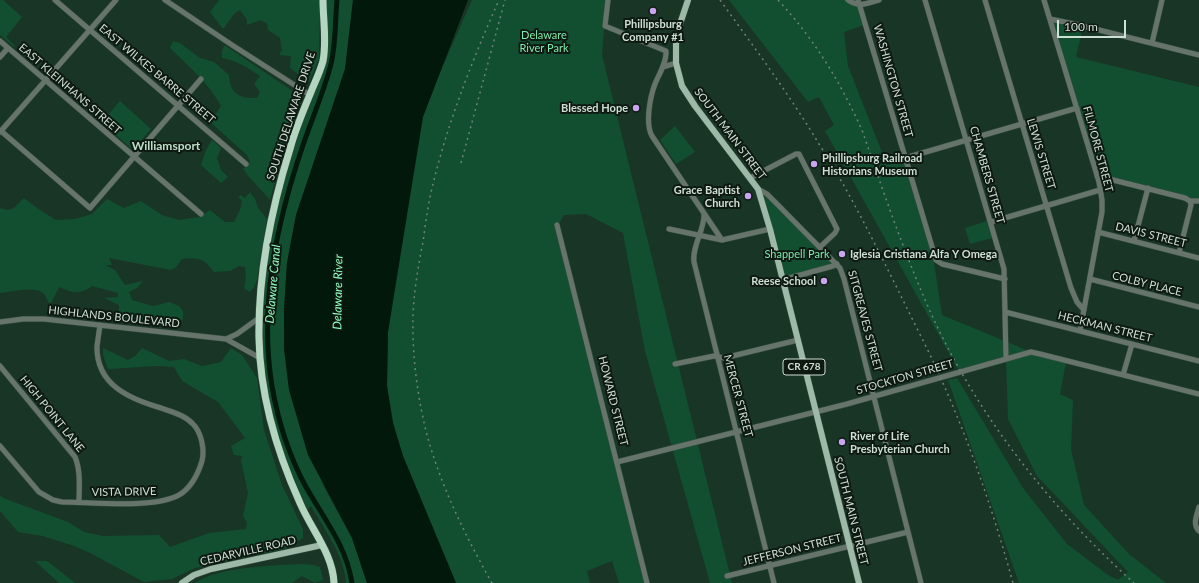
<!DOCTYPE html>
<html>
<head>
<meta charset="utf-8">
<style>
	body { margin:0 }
	#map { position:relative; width:1199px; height:583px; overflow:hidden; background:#193525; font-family:Lato,sans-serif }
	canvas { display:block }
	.scale { position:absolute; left:1057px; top:20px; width:69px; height:18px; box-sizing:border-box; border:2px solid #cedfd4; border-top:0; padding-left:5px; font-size:12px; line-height:14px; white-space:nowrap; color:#cedfd4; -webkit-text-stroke:3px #0e1912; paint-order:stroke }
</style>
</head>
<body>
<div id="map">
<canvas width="1199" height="583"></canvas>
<div class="scale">100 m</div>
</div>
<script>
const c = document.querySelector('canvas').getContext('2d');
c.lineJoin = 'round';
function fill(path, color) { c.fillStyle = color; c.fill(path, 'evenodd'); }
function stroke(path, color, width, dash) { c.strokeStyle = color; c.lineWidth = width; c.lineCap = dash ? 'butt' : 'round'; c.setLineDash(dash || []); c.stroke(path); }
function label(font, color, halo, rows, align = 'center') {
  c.font = font + ' Lato,sans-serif'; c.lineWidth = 4; c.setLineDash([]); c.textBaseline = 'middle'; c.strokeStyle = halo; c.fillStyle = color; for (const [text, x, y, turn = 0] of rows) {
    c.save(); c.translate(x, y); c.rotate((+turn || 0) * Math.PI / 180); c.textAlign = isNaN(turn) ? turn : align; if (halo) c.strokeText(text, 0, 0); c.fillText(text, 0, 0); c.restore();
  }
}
const green = new Path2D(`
	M0 0H3L22 17 6 37 15 46 14 47 0 35Z
	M219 0H320L319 59 309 82 290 68 291 56 279 55 282 50 280 38 268 30 267 24 261 20 247 25V20L240 10 235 13 223 29 210 12Z
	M326 0H353L345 69 296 215 287 263 284 310V349L324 487 352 538 367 583H346C345 557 324 529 311 506L307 510 279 442 271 414 262 347V316L268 251 281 190 305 114 321 76Z
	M472 0H609L606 8 602 55 732 583H710L645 351 623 233 586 214 564 215 556 229 647 583H619L612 561 587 571 590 583H456L403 456 393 423 387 386 388 332 396 279 412 136Z
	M729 0H853L860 4 867 24 844 32 848 66 887 165 905 159 933 256 942 315 1031 352 1066 363 1060 394 1073 400 1071 449 1084 505 1129 554 1166 583H1019L948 380 957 378 1023 488 1067 544 1108 575 1118 580 1128 572 1037 476 1008 419 1006 360 960 373 825 131 834 125 819 97 808 102Z
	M1050 19 1083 27 1076 57 1199 87V200L1098 177Z
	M173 41 180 43 200 58 214 62 229 75C230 94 240 99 257 98L260 92 254 84 260 76C248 68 236 60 222 58V51L224 46H226L297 94 300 101 282 154 270 200 249 177 243 169 250 162 247 155 210 122 221 106C209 83 188 66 170 48Z
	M120 101 151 129 133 150 96 118 97 117 103 121Z
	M675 126 695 152 676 164 660 140Z
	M212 140 221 148 217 158 221 170 228 177 221 183 201 165 206 150Z
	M758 189 837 264 782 280Z
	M250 192 255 199 258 208 267 219 257 280 254 287 250 292 244 288 246 279 245 267 239 266 230 271 214 272C204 258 198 258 182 259L176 267 171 270 109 258 112 265H105L115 270 125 285 143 281 137 288 129 292 132 300 153 306 169 302 179 306 183 311V319L177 323 124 319 119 313V305L104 298 118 297V293L92 286C80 295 72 293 59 287L51 303H49C47 300 46 296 44 294 36 285 11 292 0 293V208C13 213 15 206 24 198L40 210 56 220 75 219 92 214 107 199 124 208 141 201 162 215 179 220 200 217 210 210 225 222H234L240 210 242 201 238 197 241 195 245 198Z
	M987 221 992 238 970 244 965 228Z
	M103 348 128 360 135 356 142 348 169 361 184 359 202 366 221 362 231 348 242 355 257 378 264 430 282 485 303 529V538L284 549 195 568 172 579 144 582 90 553 74 546 43 536 18 532 0 511V495L3 498 68 522 84 532 103 536 159 535 170 547 209 533 246 529 247 523 243 516 248 493 241 461 242 456 234 455 231 446 245 438 218 402 182 381 174 367 157 366 108 369 103 355Z
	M35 561H47L75 583H59Z
	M303 564 314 565 320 567 323 580 315 583 302 576 292 583H195C217 567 275 565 303 564Z`);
const water = new Path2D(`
	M353 0H468L423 117 388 332 387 386 393 423 403 456 456 583H367L352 538 308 455 289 390 284 349V310L287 263 296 215 345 69Z`);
const canal = new Path2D(`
	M337 0C335 21 336 43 331 64 324 92 310 123 301 151 276 226 259 307 272 386 278 421 289 456 306 487 324 519 346 545 352 583`);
const minor = new Path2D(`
	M55 0 246 164
	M165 0 232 45 310 95
	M608 0 605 26 666 51C667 62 659 74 655 84 650 97 645 124 652 136L722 240
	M848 0C859 8 867 3 879 0
	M858 0 936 260 942 264 1005 279
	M925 0 1004 269 1006 359
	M985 0 1071 288 1077 302 1084 310
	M1044 0 1099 182 1102 200V212L1080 331
	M1050 19 1079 25 1199 55
	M0 41 201 214
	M1152 43 1162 0
	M0 57 8 48
	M663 67 676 63
	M1 131 90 208 201 79
	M0 132 116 0
	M905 158 1077 108
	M1097 176 1185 198 1190 201H1199
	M750 178 796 154H799L837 229 835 233 820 247
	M758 189 767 194 776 203 840 268 844 279 921 583
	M704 215C704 231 692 246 694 262L774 583
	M991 222 1100 190
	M557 225 647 583
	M669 229 722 240 770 229
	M1098 232 1199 258
	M1134 241 1148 188
	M1179 253 1191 205 1190 201
	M1090 279 1199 307
	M782 280 833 266 837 264
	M1005 312 1199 361
	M0 322 23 319H44L226 339 260 358
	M226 339 237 334 259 318
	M675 364 714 356 724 358 798 340
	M0 366 75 457C81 471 79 488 79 502
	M1123 375 1132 344
	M0 446 39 492 53 500 62 502C92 502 154 509 179 495 191 488 198 474 202 461 205 449 201 432 193 424 185 415 172 412 161 408 130 399 96 385 97 346 98 339 99 332 100 325
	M617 462 847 404 1031 352 1040 354 1199 394
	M1199 507C1197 515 1192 524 1199 531
	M727 576 908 532`);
const major = new Path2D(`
	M688 0 680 24 676 44V63L682 86 695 106 758 189 770 229 859 583
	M182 583 194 575 211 569 322 545`);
const highway = new Path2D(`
	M323 0C323 20 327 41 323 61 320 72 315 82 311 92 303 111 295 130 290 149 271 210 258 274 259 338 260 396 276 450 300 503 311 529 333 554 334 583`);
const rail = new Path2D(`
	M720 0C754 47 789 94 819 144 849 191 874 242 899 292 913 321 929 351 942 381 971 446 994 514 1013 583
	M778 0C815 40 839 80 862 130 881 185 900 241 923 295 969 405 1046 504 1134 583
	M461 163 505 0
	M492 583C465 535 440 485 426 431 417 394 412 354 413 315 414 291 418 267 423 242 425 227 427 212 430 197 445 129 471 63 499 0`);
const markers = [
	[653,11,4,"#c8a5ee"],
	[636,108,4,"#c8a5ee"],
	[814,164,4,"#c8a5ee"],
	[748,196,4,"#c8a5ee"],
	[842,254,4,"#c8a5ee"],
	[824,281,4,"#c8a5ee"],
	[842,442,4,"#c8a5ee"]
];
const shields = [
	[804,367,42]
];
const shieldNames = [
	["CR 678",804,367]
];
const poiNames = [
	["Phillipsburg",653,24,"center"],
	["Company #1",653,37,"center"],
	["Blessed Hope",628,108],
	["Phillipsburg Railroad",822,158,"left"],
	["Historians Museum",822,171,"left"],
	["Grace Baptist",740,190],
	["Church",740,203],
	["Iglesia Cristiana Alfa Y Omega",850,254,"left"],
	["Reese School",816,281],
	["River of Life",850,436,"left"],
	["Presbyterian Church",850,449,"left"]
];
const parkNames = [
	["Delaware",544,35],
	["River Park",544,48],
	["Shappell Park",797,254]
];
const streetNames = [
	["EAST WILKES BARRE STREET",157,74,40],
	["WASHINGTON STREET",893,81,74],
	["EAST KLEINHANS STREET",70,89,41],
	["SOUTH DELAWARE DRIVE",291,116,-72],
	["SOUTH MAIN STREET",730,134,53],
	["FILMORE STREET",1098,149,75],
	["LEWIS STREET",1041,154,73],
	["CHAMBERS STREET",987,175,74],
	["DAVIS STREET",1151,235,14],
	["COLBY PLACE",1147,284,14],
	["HIGHLANDS BOULEVARD",114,317,6],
	["SITGREAVES STREET",865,321,75],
	["HECKMAN STREET",1105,327,14],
	["STOCKTON STREET",905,377,-16],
	["MERCER STREET",738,396,75],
	["HOWARD STREET",613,401,76],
	["HIGH POINT LANE",52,414,51],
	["VISTA DRIVE",124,492,-1],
	["SOUTH MAIN STREET",851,511,76],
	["JEFFERSON STREET",792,550,-14],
	["CEDARVILLE ROAD",248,551,-13]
];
const neighbourhoodNames = [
	["Williamsport",166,146]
];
const waterNames = [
	["Delaware Canal",273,284,-85],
	["Delaware River",338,292,-89]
];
fill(green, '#124f30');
fill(water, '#01180a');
stroke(canal, '#01180a', 5);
stroke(minor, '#365041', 6);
stroke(major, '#365041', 7);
stroke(highway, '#365041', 8);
stroke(minor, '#67746b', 5);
stroke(major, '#9fb9a8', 6);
stroke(highway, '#b4d5bf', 7);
stroke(rail, '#6d8477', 1.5, [2, 4]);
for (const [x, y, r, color] of markers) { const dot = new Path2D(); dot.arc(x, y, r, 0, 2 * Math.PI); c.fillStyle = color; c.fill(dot); stroke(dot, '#0e1912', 1.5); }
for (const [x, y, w] of shields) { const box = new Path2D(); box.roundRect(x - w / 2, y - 8, w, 16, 3); c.fillStyle = '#0e1912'; c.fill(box); stroke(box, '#cedfd4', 1); }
label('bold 10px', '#cedfd4', null, shieldNames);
label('bold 11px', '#cedfd4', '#0e1912', poiNames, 'right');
label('11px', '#7eecac', '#0e1912', parkNames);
label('11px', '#cedfd4', '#0e1912', streetNames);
label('bold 12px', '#bddec8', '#0e1912', neighbourhoodNames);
label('italic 12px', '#91ffbe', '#0e1912', waterNames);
</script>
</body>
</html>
